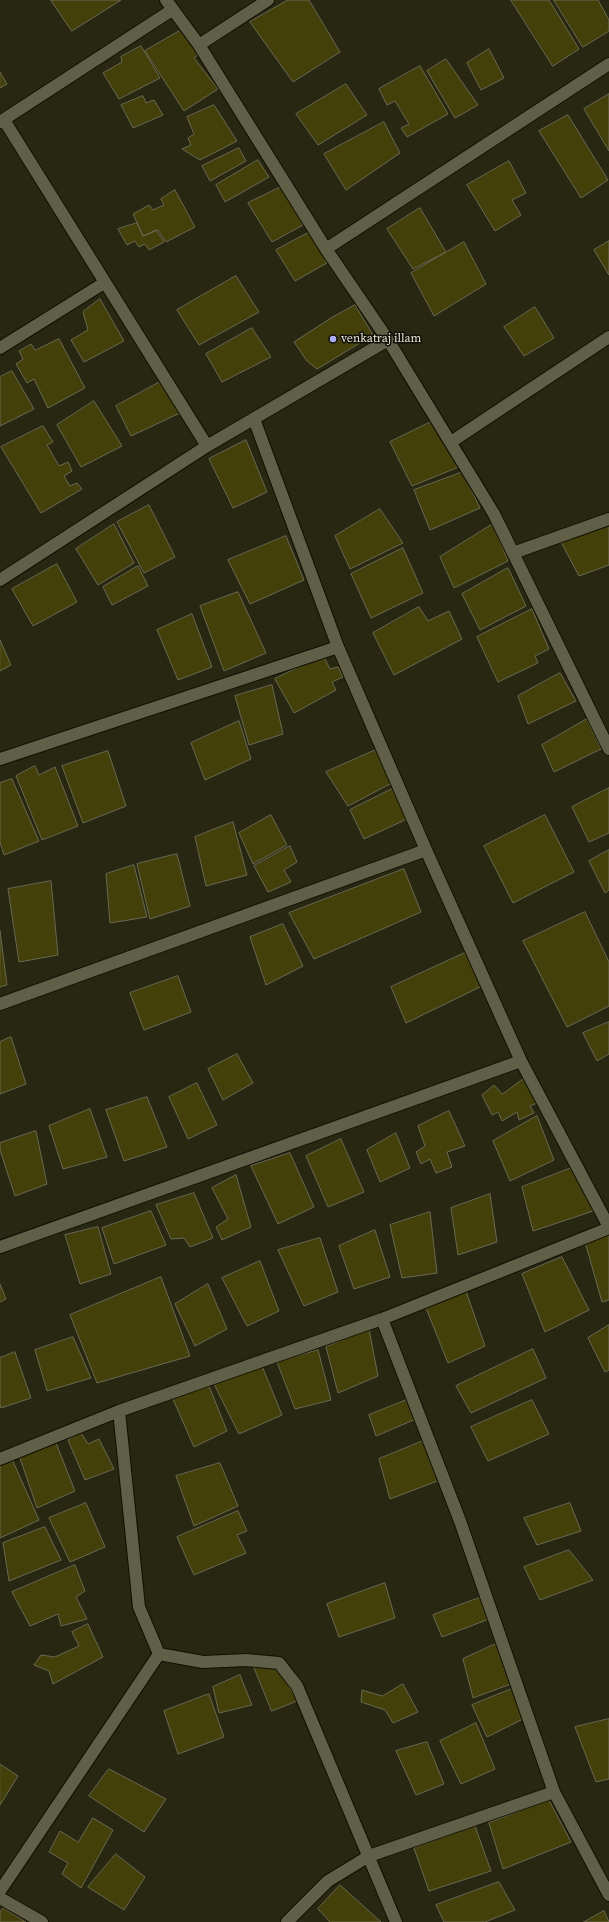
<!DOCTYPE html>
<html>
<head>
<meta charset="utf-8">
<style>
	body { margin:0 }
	canvas { display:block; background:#282712 }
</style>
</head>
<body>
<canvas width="609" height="1922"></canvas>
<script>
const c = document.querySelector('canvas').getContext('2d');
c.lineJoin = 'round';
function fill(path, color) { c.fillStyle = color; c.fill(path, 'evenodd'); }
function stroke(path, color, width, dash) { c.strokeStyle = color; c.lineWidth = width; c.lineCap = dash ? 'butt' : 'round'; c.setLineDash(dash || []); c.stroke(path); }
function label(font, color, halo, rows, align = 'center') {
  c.font = font + ' "Source Serif 4",serif'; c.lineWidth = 3; c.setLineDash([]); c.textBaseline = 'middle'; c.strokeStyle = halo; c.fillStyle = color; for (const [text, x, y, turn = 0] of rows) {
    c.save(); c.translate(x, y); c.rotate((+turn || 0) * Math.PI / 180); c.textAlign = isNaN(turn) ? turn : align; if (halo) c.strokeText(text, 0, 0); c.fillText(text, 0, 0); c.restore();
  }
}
const building = new Path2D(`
	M51 0H121L72 31Z
	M288 0H309L340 52 293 82 250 22Z
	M511 0H549L579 49 553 66Z
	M554 0H598L609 20V31L583 47Z
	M183 29 199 54 194 58 218 89 184 111 145 51Z
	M141 46 160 78 119 99 103 73 122 62 121 57Z
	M489 49 504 78 481 90 467 63Z
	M446 59 478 105 455 118 427 71Z
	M420 66 448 114 407 137 401 128 409 124 395 101 387 105 379 89Z
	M0 72 7 84 0 88Z
	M346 84 367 115 318 145 296 114Z
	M609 94V151L584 109Z
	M143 96 146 103 154 100 163 115 133 128 121 105Z
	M214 105 237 141 200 160 182 149 191 145 188 138 194 134 187 117Z
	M568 115 608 180 581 198 539 131Z
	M384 122 400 153 346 190 324 154Z
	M239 148 246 161 210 181 202 166Z
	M258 160 269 177 225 202 216 185Z
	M509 161 526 193 512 200 521 215 495 231 467 185Z
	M281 187 303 225 272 242 248 203Z
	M175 190 195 227 166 242 158 230 143 236 133 214 149 205 153 210 164 205 161 199Z
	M420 208 446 252 413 269 387 229Z
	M137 223 143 236 156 230 164 242 149 250 145 244 139 247 135 241 127 245 118 229Z
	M310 232 327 263 295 281 276 250Z
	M609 241V275L594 250Z
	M464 242 486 284 434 316 411 273Z
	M236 276 259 312 199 345 177 310Z
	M100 299 124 341 84 362 71 340 88 330 83 312Z
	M355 305 373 335 317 369 307 361 294 342 331 318Z
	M535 307 554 338 524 356 504 327Z
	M252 328 271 357 222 382 206 354Z
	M59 339 85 388 48 408 34 379 27 383 16 364 23 359 19 351 31 344 35 350Z
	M12 371 34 409 0 426V377Z
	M160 382 180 413 131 436 116 406Z
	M94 401 122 446 81 467 57 425Z
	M433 421 461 466 412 486 390 442Z
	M43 426 53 442 47 445 59 466 68 462 72 471 64 476 70 486 77 483 82 489 41 513 1 447Z
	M246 440 267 492 233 508 209 459Z
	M463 472 480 508 430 530 414 490Z
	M149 505 175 557 144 573 117 522Z
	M380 509 403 543 350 569 335 536Z
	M114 524 134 563 98 585 76 549Z
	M493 524 508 561 454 588 440 557Z
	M609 525V565L579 576 561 542Z
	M286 536 304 580 250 604 228 560Z
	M403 548 423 593 371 618 351 574Z
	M57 564 77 602 33 626 12 589Z
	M138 566 148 586 112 605 103 587Z
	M508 568 526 606 480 630 462 594Z
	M238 592 266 653 224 671 200 606Z
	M419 607 428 621 449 611 462 639 394 675 373 633Z
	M532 609 549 649 535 656 538 663 498 682 477 637Z
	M192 614 212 667 178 680 157 630Z
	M0 640 11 665 0 671Z
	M323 655 330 669 338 667 343 677 332 682 336 690 294 713 275 679Z
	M560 673 576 701 528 724 518 696Z
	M272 685 283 734 249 745 235 696Z
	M587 719 601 749 554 772 542 745Z
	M239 721 251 759 205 780 191 743Z
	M378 749 392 783 348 806 326 772Z
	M108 751 126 806 83 823 62 766Z
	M35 766 39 775 55 767 78 826 42 840 16 776Z
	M12 779 39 841 4 855 0 842V783Z
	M394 788 407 819 364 839 350 810Z
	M609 788V833L589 842 572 807Z
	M271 815 287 845 253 864 239 833Z
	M545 815 574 872 513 903 484 846Z
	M233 822 247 875 206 886 195 837Z
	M290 846 297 862 284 870 291 882 268 892 254 866Z
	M609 850V890L605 893 589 861Z
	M177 854 190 906 150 919 137 864Z
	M134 865 147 917 110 923 106 874Z
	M404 869 421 912 314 959 289 913Z
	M51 881 58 955 19 962 8 889Z
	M585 912 609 962V1006L567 1027 523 941Z
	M283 924 303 966 266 985 250 937Z
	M0 931 7 985 0 987Z
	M467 952 482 986 406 1023 391 987Z
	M178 976 191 1012 144 1030 130 993Z
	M609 1022V1054L597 1061 583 1033Z
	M11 1037 26 1084 0 1094V1042Z
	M237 1054 253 1083 223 1100 208 1069Z
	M525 1078 537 1103 530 1106 534 1113 519 1120 517 1112 502 1121 498 1112 492 1115 482 1095 494 1085 502 1094Z
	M197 1083 217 1125 188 1139 169 1097Z
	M147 1097 167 1147 124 1161 106 1110Z
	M90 1109 107 1157 63 1169 49 1126Z
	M449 1111 465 1146 447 1152 452 1167 436 1173 430 1159 421 1164 416 1152 425 1146 418 1126Z
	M537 1116 554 1160 510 1181 493 1141Z
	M36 1131 47 1184 15 1196 0 1150V1143Z
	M396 1133 410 1168 380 1182 367 1150Z
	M341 1139 364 1192 328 1207 306 1156Z
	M290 1153 314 1207 278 1224 251 1166Z
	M574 1167 593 1211 533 1231 522 1187Z
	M236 1175 251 1227 222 1240 216 1227 228 1219 212 1188Z
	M194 1193 213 1238 190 1247 184 1238 171 1239 156 1205Z
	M490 1194 497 1242 458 1255 451 1208Z
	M151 1211 166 1245 114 1264 102 1228Z
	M430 1212 437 1273 402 1278 390 1225Z
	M98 1227 111 1274 80 1284 65 1235Z
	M375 1230 390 1277 354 1289 339 1246Z
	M609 1234V1300L602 1302 585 1242Z
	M320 1238 338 1292 304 1306 278 1250Z
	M562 1257 589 1310 545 1332 522 1274Z
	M260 1261 279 1311 247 1326 222 1278Z
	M161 1277 190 1356 97 1383 70 1315Z
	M0 1284 6 1299 0 1302Z
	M208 1284 227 1329 195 1346 175 1304Z
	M466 1291 485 1346 448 1363 426 1308Z
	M609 1325V1370L605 1372 588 1338Z
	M369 1329 378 1376 338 1393 326 1347Z
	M73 1337 91 1378 47 1391 35 1350Z
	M533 1349 546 1378 471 1413 456 1386Z
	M318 1350 331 1400 295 1409 277 1362Z
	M15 1352 31 1398 1 1408 0 1405V1358Z
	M262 1366 282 1415 239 1434 214 1384Z
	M209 1386 227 1431 194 1447 172 1397Z
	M409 1399 416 1419 376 1436 369 1415Z
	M532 1400 549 1434 488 1461 471 1427Z
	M81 1433 88 1444 99 1439 114 1469 85 1480 68 1440Z
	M423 1441 440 1480 390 1499 379 1459Z
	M56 1443 75 1491 37 1508 20 1458Z
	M12 1459 39 1520 0 1538V1465Z
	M220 1463 238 1506 194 1526 176 1476Z
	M86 1503 105 1547 70 1562 49 1518Z
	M570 1503 581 1531 537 1545 524 1518Z
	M238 1511 247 1531 237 1535 246 1553 194 1575 177 1537Z
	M45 1527 61 1560 9 1581 3 1543Z
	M569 1550 593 1580 540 1600 524 1567Z
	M75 1565 85 1591 76 1597 87 1619 61 1626 58 1614 30 1626 12 1592Z
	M385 1583 395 1618 339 1637 327 1604Z
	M482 1597 489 1619 442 1637 433 1615Z
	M88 1624 103 1657 53 1684 49 1671 34 1665 41 1655 55 1657 79 1646 72 1632Z
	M500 1642 511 1684 473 1698 463 1659Z
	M254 1667 279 1668 297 1701 272 1711Z
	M240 1675 252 1705 219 1713 213 1687Z
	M403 1684 418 1712 393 1723 385 1710 361 1702 362 1690 382 1696Z
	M514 1688 525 1718 487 1737 472 1705Z
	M209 1694 224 1737 178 1754 164 1711Z
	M609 1719V1779L596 1782 575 1727Z
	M476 1723 495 1769 461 1784 440 1741Z
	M427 1742 444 1784 416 1795 396 1751Z
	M0 1764 18 1776 0 1805Z
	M109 1769 166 1799 144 1832 89 1796Z
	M549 1800 571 1842 503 1869 489 1823Z
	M93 1818 113 1830 81 1888 62 1874 68 1863 49 1852 60 1831 78 1842Z
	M475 1826 491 1871 429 1891 414 1848Z
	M116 1854 145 1877 124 1910 88 1887Z
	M499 1882 515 1910 485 1922H444L436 1905Z
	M340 1885 381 1922H330L318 1909Z
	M3 1908 26 1922H0V1913Z
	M604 1911 609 1922H584Z`);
const street = new Path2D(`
	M166 0 199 45 326 249 388 340 494 514 609 749
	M199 45 268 0
	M4 120 207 446
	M0 122 172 10
	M326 249 609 64
	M0 348 104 283
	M254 419 338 647 426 850 521 1061 609 1227
	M451 442 609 337
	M513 553 609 519
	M0 580 207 446 388 340
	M0 759 338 647
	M0 1004 426 850
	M0 1247 521 1061
	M382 1319 460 1521 554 1792 609 1895
	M119 1411 139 1607 159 1654 203 1662 246 1660 279 1663 297 1686 396 1922
	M0 1459 119 1411 382 1319 609 1228
	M0 1891 159 1654
	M0 1898 42 1922
	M287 1922 328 1881 369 1856 554 1792`);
const markers = [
	[333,339,4,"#abaffb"]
];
const poiNames = [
	["venkatraj illam",341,339]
];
fill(building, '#43400a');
stroke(building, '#696852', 1);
stroke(street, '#110f00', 14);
stroke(street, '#606049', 12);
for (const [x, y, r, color] of markers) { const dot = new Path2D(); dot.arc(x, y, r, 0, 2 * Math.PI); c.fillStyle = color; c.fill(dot); stroke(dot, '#0f0f07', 1.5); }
label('12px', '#e6e6da', '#0f0f07', poiNames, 'left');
</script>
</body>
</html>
